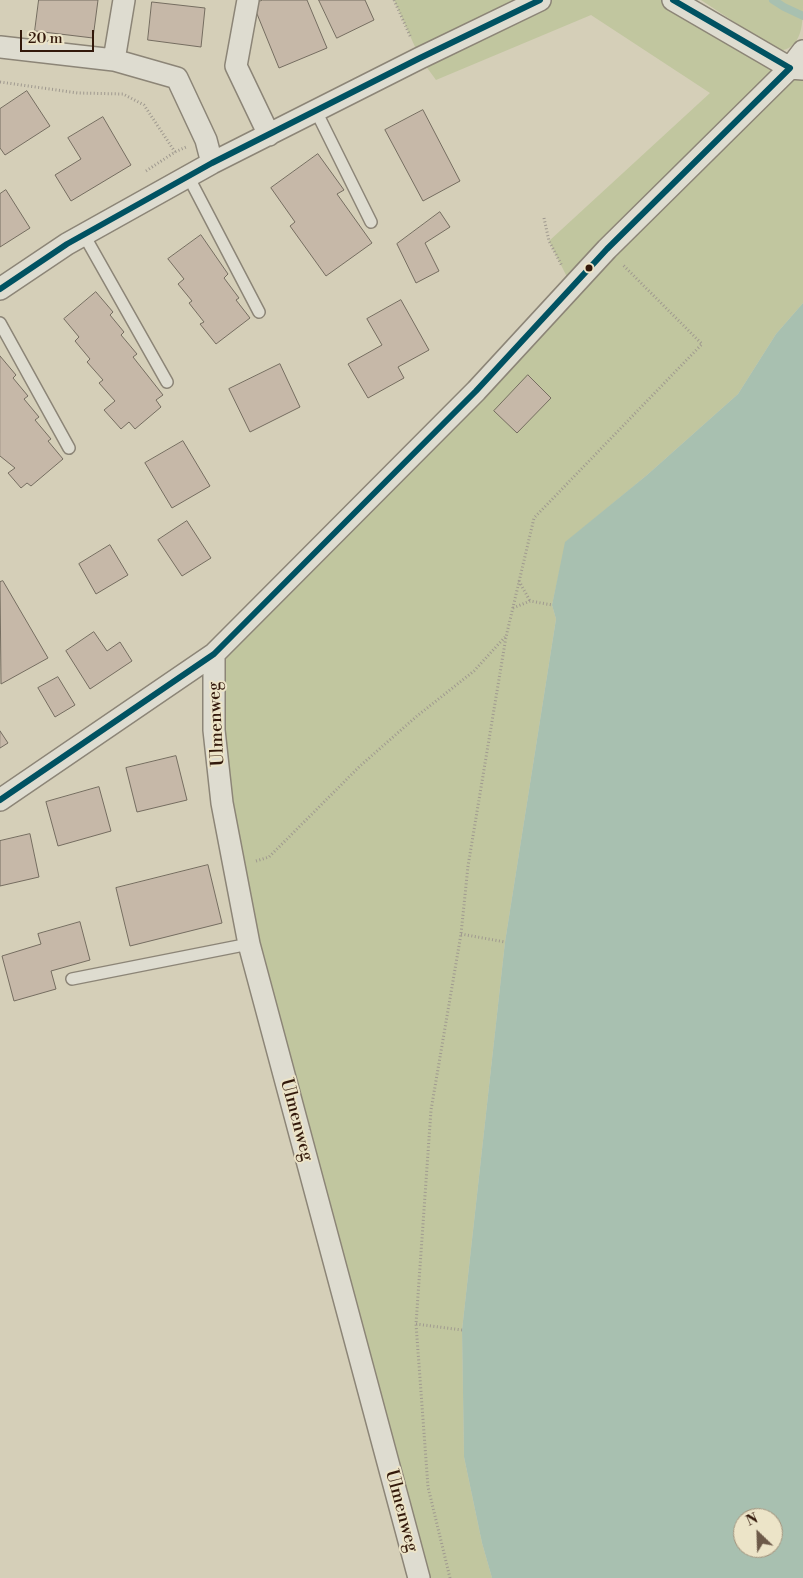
<!DOCTYPE html>
<html>
<head>
<meta charset="utf-8">
<style>
	body { margin:0 }
	#map { position:relative; width:803px; height:1578px; overflow:hidden; background:#d5cfb8; font-family:"Libre Bodoni",serif }
	canvas { display:block }
	.north { position:absolute; left:733px; top:1508px; width:50px; height:50px; box-sizing:border-box; background:#ece4c8; border:1px solid #a2937c; border-radius:50%; rotate:336deg; font-size:14px; font-weight:700; line-height:20px; text-align:center; color:#33190b }
	.north::after { content:''; display:block; margin:auto; width:18px; height:22px; background:#6c5948; clip-path:polygon(50% 0,100% 100%,50% 72%,0 100%) }
	.scale { position:absolute; left:20px; top:30px; width:74px; height:22px; box-sizing:border-box; border:2px solid #33190b; border-top:0; padding-left:6px; font-size:15px; line-height:18px; white-space:nowrap; color:#33190b; -webkit-text-stroke:4px #ece4c8; paint-order:stroke }
</style>
</head>
<body>
<div id="map">
<canvas width="803" height="1578"></canvas>
<div class="north">N</div>
<div class="scale">20 m</div>
</div>
<script>
const c = document.querySelector('canvas').getContext('2d');
c.lineJoin = 'round';
function fill(path, color) { c.fillStyle = color; c.fill(path, 'evenodd'); }
function stroke(path, color, width, dash) { c.strokeStyle = color; c.lineWidth = width; c.lineCap = dash ? 'butt' : 'round'; c.setLineDash(dash || []); c.stroke(path); }
function label(font, color, halo, rows, align = 'center') {
  c.font = font + ' "Libre Bodoni",serif'; c.lineWidth = 4; c.setLineDash([]); c.textBaseline = 'middle'; c.strokeStyle = halo; c.fillStyle = color; for (const [text, x, y, turn = 0] of rows) {
    c.save(); c.translate(x, y); c.rotate((+turn || 0) * Math.PI / 180); c.textAlign = isNaN(turn) ? turn : align; if (halo) c.strokeText(text, 0, 0); c.fillText(text, 0, 0); c.restore();
  }
}
const green = new Path2D(`
	M394 0H673L803 77V303L776 334 738 394 647 475 566 542 552 605 556 619 505 942 462 1330 464 1457 482 1543 492 1578H419L249 944 214 654 572 287 549 241 710 93 591 15 436 80 420 58Z
	M701 0H803C803 23 803 49 778 51Z`);
const water = new Path2D(`
	M803 303V1578H492L482 1543 464 1457 462 1330 505 942 556 619 552 605 565 542 647 475 738 394 776 334ZM743 1518H773V1548H743Z`);
const stream = new Path2D(`
	M773 0 784 7 803 16`);
const building = new Path2D(`
	M39 0H98L93 38 35 31Z
	M263 0H307L327 48 279 68 253 4Z
	M319 0H365L374 20 337 38Z
	M152 2 205 8 201 47 148 40Z
	M27 91 50 126 5 155 0 148V109Z
	M423 110 460 181 423 201 385 130Z
	M103 117 131 165 71 201 55 175 81 159 68 138Z
	M318 154 344 190 337 194 372 243 326 276 290 226 295 222 271 188Z
	M6 190 30 228 0 247V194Z
	M440 212 450 227 425 243 439 271 416 283 397 244Z
	M201 235 228 274 224 278 239 298 236 300 250 318 216 344 200 324 204 322 189 303 192 301 178 284 184 279 168 259Z
	M96 292 113 312 110 315 124 332 121 335 137 354 133 357 163 395 156 400 161 407 135 429 129 422 121 429 104 410 115 401 99 383 103 380 87 362 90 359 75 341 79 337 64 319Z
	M401 300 429 350 398 367 404 378 368 398 348 364 382 345 367 319Z
	M0 356 16 375 13 378 28 396 24 399 39 417 35 420 51 439 48 441 63 459 31 486 27 483 21 488 8 473 15 468 0 456Z
	M280 364 300 407 250 432 229 389Z
	M528 375 551 398 517 433 494 411Z
	M183 441 210 486 172 508 145 463Z
	M187 521 211 558 182 576 158 540Z
	M110 545 128 575 96 594 79 564Z
	M3 581 48 658 1 684 0 582Z
	M94 632 107 651 120 642 132 661 90 689 66 651Z
	M58 677 75 705 55 717 38 688Z
	M0 731 8 743 0 748Z
	M176 756 187 800 137 812 126 768Z
	M99 787 111 831 58 846 46 802Z
	M30 834 39 877 0 886V841Z
	M208 865 222 923 130 946 116 888Z
	M80 922 90 960 51 971 56 989 14 1001 2 956 41 944 38 934Z`);
const path = new Path2D(`
	M394 0 411 38
	M0 82 78 93 123 94 144 105 175 152
	M146 171 175 152 186 147
	M544 218 549 241 562 266
	M519 581 530 601
	M513 608 530 601 552 605
	M256 861 269 857 360 766 417 716 474 671 505 637
	M461 934 505 942
	M416 1324 462 1330
	M450 1578 428 1487 416 1324 431 1110 461 934 468 866 506 637 534 518 702 344 623 265`);
const lane = new Path2D(`
	M316 111 371 222
	M188 176 259 312
	M84 235 167 382
	M0 323 69 448
	M72 979 249 944`);
const street = new Path2D(`
	M248 0 236 66 269 135
	M673 0 790 68 803 69
	M0 47 114 60 177 78 206 140 212 163
	M114 60 124 0
	M0 289 67 244 212 163 420 58 540 0
	M214 654V730L222 803 249 944 419 1578
	M0 800 214 654 476 391 607 249 790 68 803 51`);
const bus1 = new Path2D(`
	M673 0 790 68
	M0 289 67 244 212 163 420 58 540 0
	M0 800 214 654 476 391 607 249 790 68`);
const markers = [
	[589,268,4.5,"#33190b"]
];
const streetNames = [
	["Ulmenweg",217,724,-93],
	["Ulmenweg",296,1120,75],
	["Ulmenweg",401,1511,75]
];
fill(green, '#c1c69f');
fill(water, '#a8c0b0');
stroke(stream, '#a8c0b0', 8);
fill(building, '#c6b8a8');
stroke(building, '#756d60', 1);
stroke(lane, '#8c8577', 14);
stroke(street, '#8c8577', 24);
stroke(path, '#9f998f', 3, [1, 2.5]);
stroke(lane, '#dedcd0', 11);
stroke(street, '#dedcd0', 21);
stroke(bus1, '#005262', 6);
for (const [x, y, r, color] of markers) { const dot = new Path2D(); dot.arc(x, y, r, 0, 2 * Math.PI); c.fillStyle = color; c.fill(dot); stroke(dot, '#ece4c8', 2); }
label('18px', '#33190b', '#ece4c8', streetNames);
</script>
</body>
</html>
